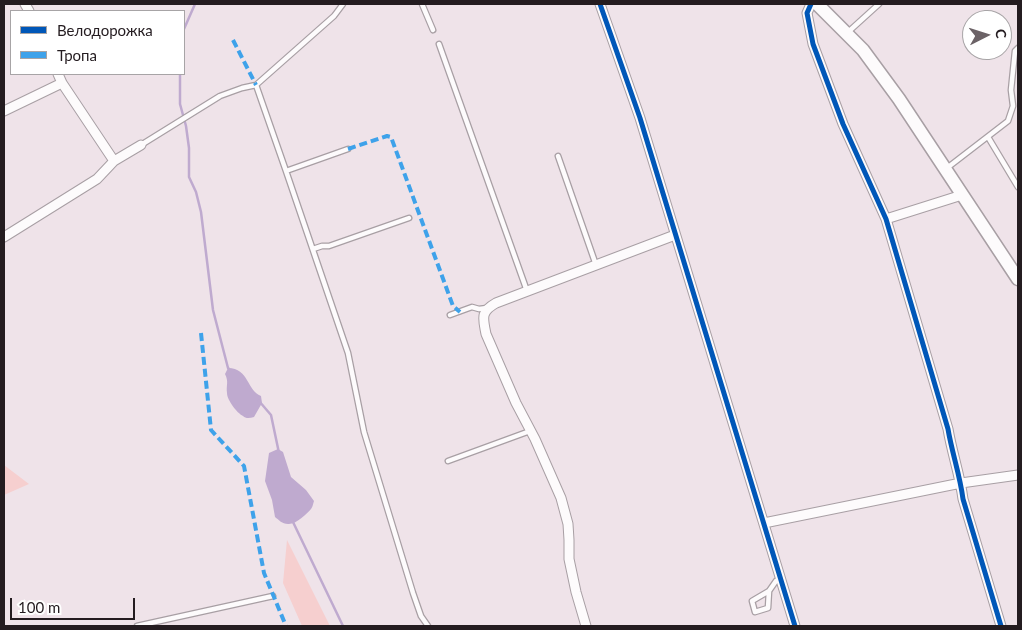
<!DOCTYPE html>
<html>
<head>
<meta charset="utf-8">
<style>
	body { margin:0 }
	#map { position:relative; width:1022px; height:630px; overflow:hidden; background:#efe3e9; font-family:Lato,sans-serif }
	canvas { display:block }
	.frame { position:absolute; inset:0; border:5px solid #241c20; pointer-events:none }
	.legend { position:absolute; left:10px; top:10px; width:175px; height:65px; box-sizing:border-box; background:#fff; border:1px solid #a7a4a6; margin:0; padding:6px 9px; list-style:none; font-size:15px; color:#241c20 }
	.legend li { display:flex; align-items:center; gap:10px; height:25px }
	.legend b { width:25px; border:1px solid #a7a4a6 }
	.north { position:absolute; left:962px; top:10px; width:50px; height:50px; box-sizing:border-box; background:#fff; border:1px solid #a7a4a6; border-radius:50%; rotate:85deg; font-size:14px; font-weight:700; line-height:20px; text-align:center; color:#241c20 }
	.north::after { content:''; display:block; margin:auto; width:18px; height:22px; background:#6b6266; clip-path:polygon(50% 0,100% 100%,50% 72%,0 100%) }
	.scale { position:absolute; left:10px; top:598px; width:125px; height:22px; box-sizing:border-box; border:2px solid #241c20; border-top:0; padding-left:6px; font-size:15px; line-height:18px; white-space:nowrap; color:#241c20; -webkit-text-stroke:4px #fff; paint-order:stroke }
</style>
</head>
<body>
<div id="map">
<canvas width="1022" height="630"></canvas>
<div class="frame"></div>
<ul class="legend">
<li><b style="height:6px;background:#0057b8"></b>Велодорожка</li>
<li><b style="height:6px;background:#3ea2ea"></b>Тропа</li>
</ul>
<div class="north">С</div>
<div class="scale">100 m</div>
</div>
<script>
const c = document.querySelector('canvas').getContext('2d');
c.lineJoin = 'round';
function fill(path, color) { c.fillStyle = color; c.fill(path, 'evenodd'); }
function stroke(path, color, width, dash) { c.strokeStyle = color; c.lineWidth = width; c.lineCap = dash ? 'butt' : 'round'; c.setLineDash(dash || []); c.stroke(path); }
const green = new Path2D(`
	M4 465 29 484 4 495Z
	M287 540 330 626H302L283 583Z`);
const water = new Path2D(`
	M228 368C249 368 247 391 261 396L262 403 254 417C250 418 246 419 243 416 237 413 227 400 227 393 226 385 229 382 225 374Z
	M278 449 283 452 291 477 306 490 314 501C313 504 313 506 311 509 307 514 295 525 288 524 282 524 279 520 275 517L272 500 265 481 269 453Z`);
const stream = new Path2D(`
	M184 29 195 4
	M180 74V104L186 126 189 148V177L196 192 201 212 213 310 228 368 230 370
	M259 401 271 415 279 453
	M293 522 343 626`);
const lane = new Path2D(`
	M422 4 433 30
	M847 33 879 4
	M439 44 527 291
	M256 85 334 16 343 4
	M988 137 1018 187
	M141 145 220 96 242 88 256 85 286 171 348 353 364 432 413 593 421 616 428 626
	M558 156 596 265
	M947 168 1008 121 1013 106 1011 90 1015 51 1018 48
	M286 171 348 149
	M313 249 322 246H329L409 218
	M450 315 472 307 479 309 487 308
	M448 461 530 431
	M769 591 768 608 755 612 752 601 769 591 776 581 780 579
	M137 626 273 596`);
const street = new Path2D(`
	M25 4 29 11
	M600 4 640 118 795 626
	M811 4 807 13 813 44 843 124 886 219 948 429C952 453 960 475 963 499L1001 626
	M58 74 62 83 114 161 141 145
	M4 111 62 83
	M886 219 962 195
	M4 237 97 179 114 161
	M764 523 961 483 1018 475
	M586 626 576 592 569 559V540L568 524 561 498 535 439 516 403 486 334C483 318 480 312 496 303L675 235`);
const secondary = new Path2D(`
	M817 4 863 50 899 99 1018 279`);
const quiet = new Path2D(`
	M233 40 256 85
	M348 149 387 136 391 137 453 306 460 312
	M201 333 211 430 244 466 264 573 286 626`);
const cycleway = new Path2D(`
	M600 4 640 118 795 626
	M811 4 807 13 813 44 843 124 886 219 948 429C952 453 960 475 963 499L1001 626`);
fill(green, '#f6cfcf');
fill(water, '#bfaacf');
stroke(stream, '#bfaacf', 2.5);
stroke(lane, '#a89fa4', 7);
stroke(street, '#a89fa4', 11);
stroke(secondary, '#a89fa4', 15);
stroke(lane, '#fdfbfc', 4.5);
stroke(street, '#fdfbfc', 9);
stroke(secondary, '#fdfbfc', 12);
stroke(quiet, '#3ea2ea', 4, [8, 4]);
stroke(cycleway, '#0057b8', 5);
</script>
</body>
</html>
